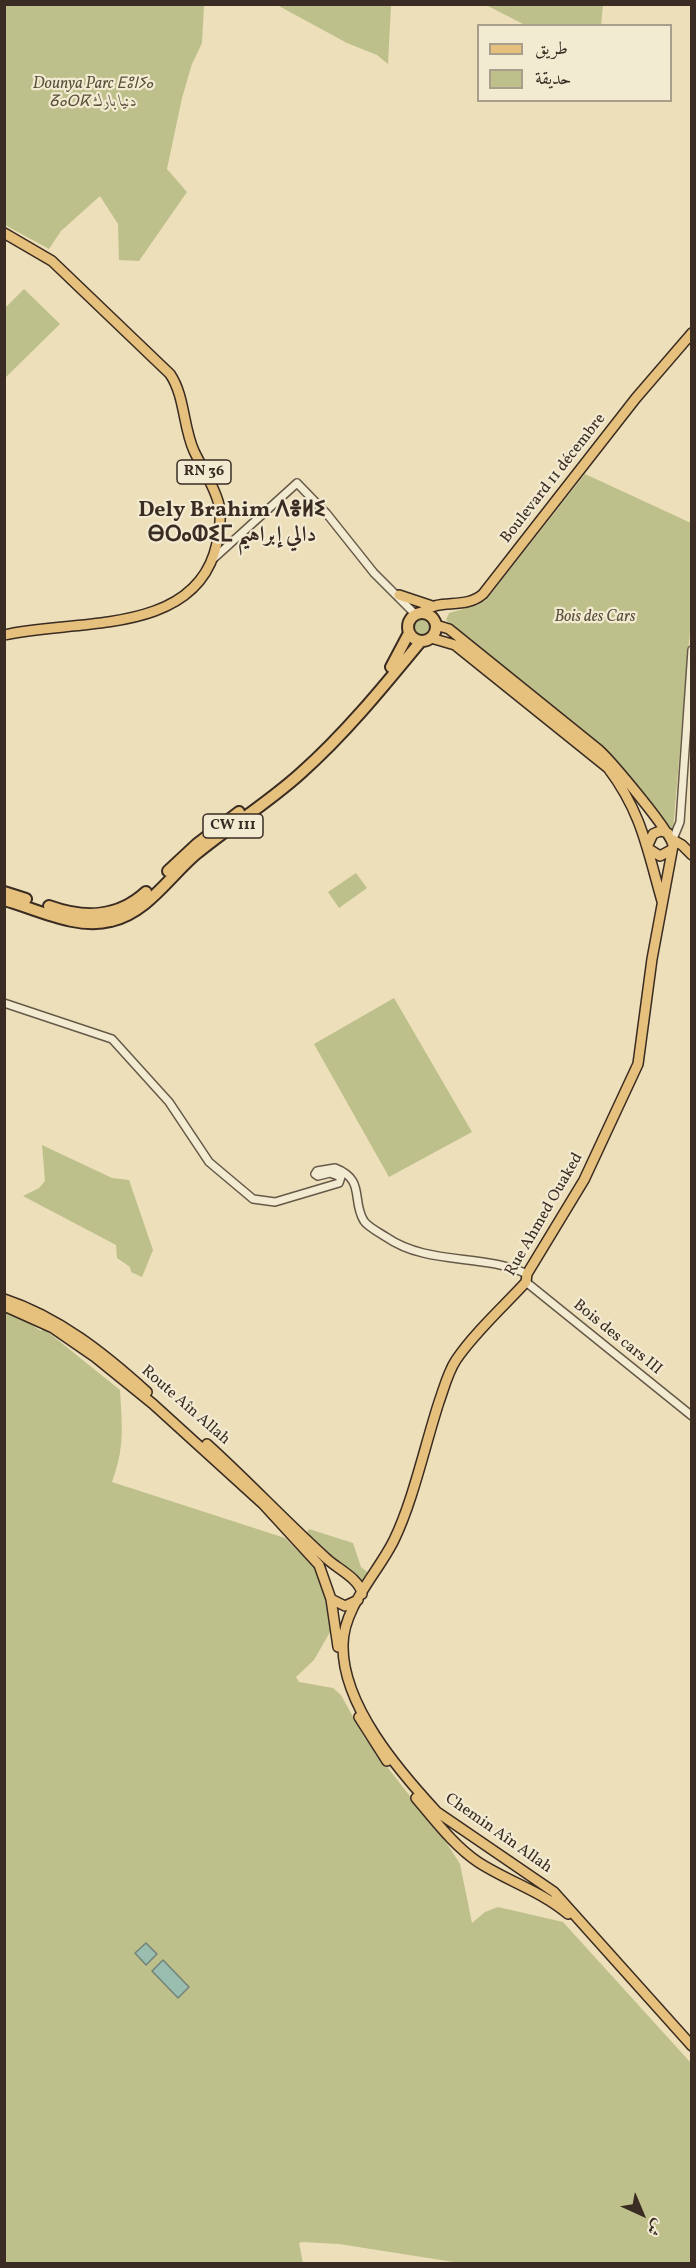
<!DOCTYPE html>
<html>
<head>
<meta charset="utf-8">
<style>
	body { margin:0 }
	#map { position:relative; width:696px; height:2268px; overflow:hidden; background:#ecdfba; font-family:Vollkorn,Amiri,serif }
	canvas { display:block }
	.frame { position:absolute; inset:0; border:6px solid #3a2c22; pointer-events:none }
	.legend { position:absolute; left:477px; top:24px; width:195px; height:78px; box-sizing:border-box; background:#f3ead2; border:2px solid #a99e8c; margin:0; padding:8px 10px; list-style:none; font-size:18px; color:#3a2c22 }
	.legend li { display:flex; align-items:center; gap:12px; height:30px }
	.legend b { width:30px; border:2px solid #a99e8c }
	.north { position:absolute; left:612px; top:2184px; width:60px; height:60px; -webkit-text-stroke:4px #f3ead2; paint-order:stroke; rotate:136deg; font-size:16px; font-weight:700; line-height:24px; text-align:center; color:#3a2c22 }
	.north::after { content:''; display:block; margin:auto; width:21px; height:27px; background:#3a2c22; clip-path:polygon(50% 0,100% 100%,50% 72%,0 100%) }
</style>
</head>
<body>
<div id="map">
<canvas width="696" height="2268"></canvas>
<div class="frame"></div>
<ul class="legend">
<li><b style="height:8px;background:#e6c07d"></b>طريق</li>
<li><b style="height:16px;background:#bec08b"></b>حديقة</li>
</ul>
<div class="north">ش</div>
</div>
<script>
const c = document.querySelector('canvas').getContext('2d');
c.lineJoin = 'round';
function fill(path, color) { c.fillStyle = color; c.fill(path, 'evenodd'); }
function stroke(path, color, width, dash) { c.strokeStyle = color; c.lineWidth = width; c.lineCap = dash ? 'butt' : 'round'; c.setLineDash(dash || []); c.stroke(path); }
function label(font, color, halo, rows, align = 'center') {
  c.font = font + ' Vollkorn,Amiri,"Noto Sans Tifinagh",serif'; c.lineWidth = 4.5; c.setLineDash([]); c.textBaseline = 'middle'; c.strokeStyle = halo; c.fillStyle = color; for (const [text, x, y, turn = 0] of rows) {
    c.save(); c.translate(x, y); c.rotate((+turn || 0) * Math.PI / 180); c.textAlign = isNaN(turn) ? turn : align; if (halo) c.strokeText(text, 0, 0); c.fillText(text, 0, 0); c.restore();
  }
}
const green = new Path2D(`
	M5 4 204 5 202 43 192 64 182 98 167 169 187 192 139 261 119 260 118 224 100 196 61 231 49 249 5 225Z
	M277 5H391L388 64 377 55 347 43Z
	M486 5H603L601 25H525Z
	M24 289 60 324 5 378V308Z
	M585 474 691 523V619L673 830 669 829 614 757 446 620 449 613 478 605 486 600Z
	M413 626a10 10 0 1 1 20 0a10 10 0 1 1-20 0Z
	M356 873 367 888 339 908 328 892Z
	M394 998 472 1132 389 1177 314 1044Z
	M42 1145 112 1178 129 1180 153 1250 142 1277 131 1272 130 1267 117 1258 116 1245 23 1196 39 1188 45 1181Z
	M7 1309 41 1331 43 1328 120 1390C122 1426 125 1447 112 1482L285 1538 320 1573 333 1636 330 1632 314 1660 296 1677 299 1682 333 1688 341 1695 364 1737 448 1845 460 1864 472 1923 485 1912 498 1907 563 1922 691 2063 692 2263H460L339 2244 302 2242 299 2243 303 2263H5L4 1311Z
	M309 1529 353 1543 361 1567 371 1575 365 1583 306 1534Z`);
const water = new Path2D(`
	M146 1943 157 1954 146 1965 135 1953Z
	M163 1960 189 1987 178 1998 152 1971Z`);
const minor = new Path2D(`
	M212 560 297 483 327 514 374 573 415 614
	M673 839 680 822 692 650
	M4 1003 112 1039 169 1102 209 1162 253 1199 275 1202 339 1183 341 1177 330 1173 318 1176 315 1174 317 1171 335 1168C366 1180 351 1200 364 1221 368 1227 380 1233 386 1237 428 1266 483 1253 527 1274
	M526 1282 692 1416`);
const major = new Path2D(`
	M4 233 52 261 170 374C185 396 183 427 194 451 202 468 215 487 219 505 222 522 219 538 214 554 187 636 71 619 4 635
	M399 595 432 606
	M422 612C440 598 465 610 483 594L636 398 692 333
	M436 625 449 629 599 750C611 761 673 834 673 846L652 959 638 1064 584 1180 527 1274 526 1282C504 1306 474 1333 456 1360 448 1372 444 1388 439 1402 425 1445 413 1501 394 1540 378 1573 343 1607 343 1645 342 1705 399 1771 437 1812L554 1892 692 2046
	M431 638 455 645 608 768C642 813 647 849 662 901
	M673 840 682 845 692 855
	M648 845 653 834 660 831 668 833
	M649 849 660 856 671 850
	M4 1299C59 1317 105 1354 147 1392
	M4 1306 53 1328 95 1357 153 1404 263 1504 319 1565 331 1599 338 1647
	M207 1444C248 1481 286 1522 327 1559 338 1569 360 1579 362 1594
	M331 1599 345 1606 358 1600
	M359 1717 387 1761
	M416 1798C435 1820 454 1846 478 1862 507 1881 541 1891 568 1914`);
const highway = new Path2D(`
	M408 627a14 14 0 1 1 28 0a14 14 0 1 1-28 0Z
	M391 667 409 633
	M168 871 197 844 239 812
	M4 892 26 899
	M4 900C37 909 76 930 111 921 147 913 169 877 196 854 230 826 268 803 301 773 345 734 384 686 421 641
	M49 906C85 919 118 918 146 892`);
const shields = [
	[204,472,54],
	[233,826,60]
];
const shieldNames = [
	["RN 36",204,472],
	["CW 111",233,826]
];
const parkNames = [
	["Dounya Parc ⴹⵓⵏⵢⴰ",93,85],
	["ⵒⴰⵔⴽ دنيا بارك",93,103],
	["Bois des Cars",595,618]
];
const streetNames = [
	["Boulevard 11 décembre",554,479,-52],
	["Rue Ahmed Ouaked",545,1215,-60],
	["Bois des cars III",617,1338,39],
	["Route Aîn Allah",185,1406,41],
	["Chemin Aîn Allah",498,1834,35]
];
const districtNames = [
	["Dely Brahim ⴷⴻⵍⵉ",232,512],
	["ⴱⵔⴰⵀⵉⵎ دالي إبراهيم",232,537]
];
fill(green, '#bec08b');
fill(water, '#99bdaf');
stroke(water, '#738377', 1.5);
stroke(minor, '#665948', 10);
stroke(major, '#3a2c22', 12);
stroke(highway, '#3a2c22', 14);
stroke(minor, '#f3ead2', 7);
stroke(major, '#e6c07d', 9);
stroke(highway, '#e6c07d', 10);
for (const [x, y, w] of shields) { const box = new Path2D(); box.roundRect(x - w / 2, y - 12, w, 24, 4.5); c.fillStyle = '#f3ead2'; c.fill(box); stroke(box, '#3a2c22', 1.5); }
label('bold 15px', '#3a2c22', null, shieldNames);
label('italic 16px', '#5b513c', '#f3ead2', parkNames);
label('16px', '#3a2c22', '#f3ead2', streetNames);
label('bold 22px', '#3a2c22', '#f3ead2', districtNames);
</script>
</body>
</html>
